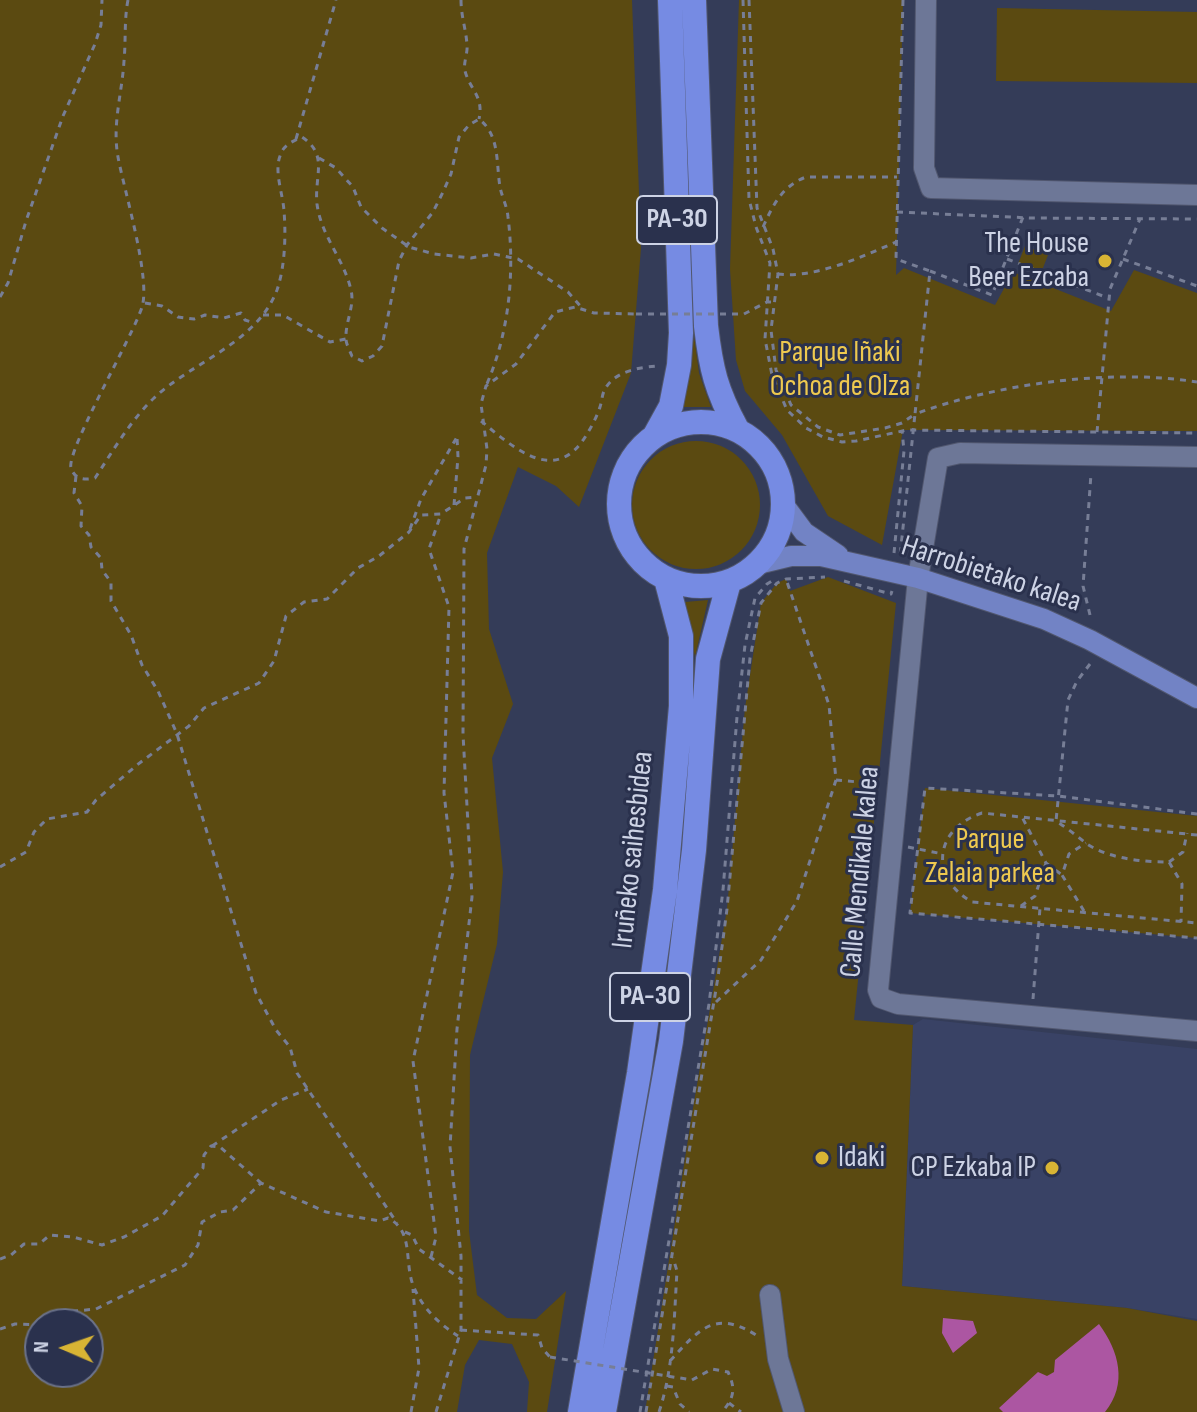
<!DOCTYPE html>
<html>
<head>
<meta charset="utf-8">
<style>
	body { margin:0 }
	#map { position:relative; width:1197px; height:1412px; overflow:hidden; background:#343c58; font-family:"Sofia Sans Condensed",sans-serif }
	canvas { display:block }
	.north { position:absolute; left:24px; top:1308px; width:80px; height:80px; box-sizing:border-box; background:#2a314d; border:2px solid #6b728a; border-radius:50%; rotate:272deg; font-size:22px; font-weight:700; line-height:32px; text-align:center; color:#cdd3e5 }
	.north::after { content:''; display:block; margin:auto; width:28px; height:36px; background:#d8b434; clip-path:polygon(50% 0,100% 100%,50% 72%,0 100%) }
</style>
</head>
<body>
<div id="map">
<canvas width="1197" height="1412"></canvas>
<div class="north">N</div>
</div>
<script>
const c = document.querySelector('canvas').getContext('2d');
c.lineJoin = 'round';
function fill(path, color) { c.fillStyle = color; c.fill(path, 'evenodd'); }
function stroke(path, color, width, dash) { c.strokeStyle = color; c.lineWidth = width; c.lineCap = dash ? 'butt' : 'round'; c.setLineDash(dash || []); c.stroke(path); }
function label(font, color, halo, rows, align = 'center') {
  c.font = font + ' "Sofia Sans Condensed",sans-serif'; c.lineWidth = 6; c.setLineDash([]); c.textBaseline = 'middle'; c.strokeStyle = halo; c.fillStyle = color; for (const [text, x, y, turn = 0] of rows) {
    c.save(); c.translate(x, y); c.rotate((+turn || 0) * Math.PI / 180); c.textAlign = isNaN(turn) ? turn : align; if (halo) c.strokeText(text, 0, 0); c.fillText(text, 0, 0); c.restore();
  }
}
const built = new Path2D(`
	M923 1019 1197 1049V1319L1127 1308 902 1286 913 1025Z`);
const green = new Path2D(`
	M0 0H632L641 248 631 373 579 507 556 486 518 467 487 553 489 629 513 704 492 758 503 872 497 944 470 1055 469 1231 477 1295 507 1318 536 1319 566 1291 547 1412H527L529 1382 512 1344 479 1340 465 1365 457 1412H0ZM40 1324H88V1372H40Z
	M739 0H903L896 275 904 268 995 305 1013 272 1111 311 1134 270 1197 293V431L903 430 882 545 828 516 782 435 745 391 736 360 730 269Z
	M997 8 1197 12V83L996 81Z
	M1025 246 1048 255 1041 273 1018 264Z
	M694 335 699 373 711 407H680L687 389Z
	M632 505a64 64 0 1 1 128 0a64 64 0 1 1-128 0Z
	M828 577 896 603 854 1020 913 1025 902 1286 1127 1308 1197 1321V1412H645L692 1114 727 909 745 708 761 603 777 583 786 579 790 591Z
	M708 600 695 657 685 602Z
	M925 788 1197 816V938L910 913Z`);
const water = new Path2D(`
	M943 1318 973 1321 977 1333 953 1353 942 1333Z
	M1099 1324C1119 1351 1128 1384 1105 1412H1003L999 1408 1038 1372 1047 1376 1054 1372 1055 1360Z`);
const path = new Path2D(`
	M128 0C124 20 126 40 124 61 122 94 112 124 118 157 124 190 151 278 142 307 133 336 66 451 71 468 75 480 85 480 95 478 113 451 130 421 154 398 192 362 257 343 277 290 285 267 286 235 284 211 283 194 274 172 280 156 283 145 293 141 302 137 329 155 314 176 317 204 321 236 344 259 351 290 355 306 345 322 346 339 346 344 350 351 352 356L362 361 373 356 382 346 399 261 407 245 433 212 443 192 451 174 459 137 469 125 479 119C500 135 496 163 500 187 502 197 507 206 508 217 515 273 509 334 486 386
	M461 0C461 16 466 29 467 45 468 53 463 63 465 71 470 90 484 96 479 119
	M743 0 749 199 756 227 770 263 765 339 772 375 787 410 806 428 823 437 842 442 856 441 907 430 1197 433
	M749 0 757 208 773 249 778 274 771 330 776 370 791 405 818 427 840 435 885 428 902 423 915 414 900 556
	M903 0 896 259 930 271 915 414C996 384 1111 368 1197 382
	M296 139 336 0
	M319 158 336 168 353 187 361 207 382 228 409 247 434 254 471 258 494 254 518 259 568 292 583 309
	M897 212 1031 218 1197 219
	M763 227C773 205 782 186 806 177H897
	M1007 259 1108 298
	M1123 259 1197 286
	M930 271 992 295 1023 217
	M778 274C814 279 864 256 896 242
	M0 297 8 283 26 221 63 116 95 44 101 25 102 0
	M145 303 162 306 178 317 194 319 205 315 224 318 241 313 245 320 254 323
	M744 314 767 302H773
	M263 315H283L330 342 346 339
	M481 421C514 448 556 487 587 434 592 426 597 416 600 407 602 401 602 394 605 389 615 371 640 367 659 366
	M1097 432 1110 289 1140 219
	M76 476 74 493 82 506 81 526 89 535 91 547 101 558 102 570 111 582V601L131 635 142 665 158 691 177 734 256 993 276 1030 290 1047 297 1073 397 1223
	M454 505 458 457 457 437
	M410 529 421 499 457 437
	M894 553 904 451 902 430
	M844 581 891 594 892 591
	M1090 615 1083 586 1091 474
	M1090 664 1077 681 1068 700 1056 821C1067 828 1077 836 1087 844 1110 859 1143 862 1169 862L1182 884 1181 922
	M836 780 880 784
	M1197 814 1058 796 925 788 910 913 1197 938
	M1197 835 982 813C935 828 928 877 972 902L1197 923
	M908 847 943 854
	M1169 862 1183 852 1187 833
	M1046 863 1062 875
	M0 867 26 852 34 832 47 819 87 812 96 800 137 765 189 726 204 708 259 683 274 661 286 616 304 602 327 599 358 568 379 556 409 532 421 515 441 514 465 498 477 497
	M1021 906 1035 896 1046 863 1022 817
	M1084 911 1062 875 1069 854 1086 843
	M1033 999 1040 908
	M716 1002 761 960 797 901 836 780 829 705 786 579
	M212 1146 281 1100 308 1089
	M405 1232 412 1235 419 1249 462 1280
	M431 1257 436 1237 413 1061 453 872 444 793 449 607 429 549 441 514
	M0 1259 11 1255 24 1244H39L50 1235 73 1237 102 1245 124 1237 162 1216 203 1168 204 1155 211 1146 220 1147 261 1183
	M40 1324 54 1313 96 1309 185 1265 198 1245 202 1222 220 1212 233 1210 261 1183 326 1212 380 1221 388 1218C414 1231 404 1261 413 1285 422 1308 438 1323 458 1336
	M0 1329 15 1324 39 1325
	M461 1330 538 1335 542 1348 550 1357
	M670 1361C698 1330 715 1309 756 1335
	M692 1380 712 1369 728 1372C736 1389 734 1398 722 1412
	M667 1386 673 1387 680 1404 689 1412
	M729 1403 741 1412
	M411 1412 419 1368 413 1289
	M436 1412 461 1330V1256L450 1147 457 1029 472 897 463 734 464 549 486 465 487 449 481 404 486 386 516 364 555 312 575 307 594 313 636 314
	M640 1412 709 1004 723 890 737 717 745 645 755 598 767 584 775 579
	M646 1412 718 977 727 909 750 658 761 603 777 583 786 579 825 577
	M659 1412C674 1367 674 1318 677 1271L673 1258`);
const minor = new Path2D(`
	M926 0 924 168 931 188 1197 195
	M1197 457 960 453 938 458 918 578 878 990 881 998 898 1004 1197 1031
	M770 1295 778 1359 794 1412`);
const major = new Path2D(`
	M784 505 804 532 838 555
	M758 564 791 556H821L918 578 1044 619 1090 640 1197 698`);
const highway = new Path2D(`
	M694 0 706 326C711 369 716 390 737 429
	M619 504a82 82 0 1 1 164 0a82 82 0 1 1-164 0Z
	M655 435 671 406 679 365 681 333 670 0
	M580 1412 639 1073 665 890 681 706V636L666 579
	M604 1412 671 1041 694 850 708 659 729 582`);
const pathBridge = new Path2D(`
	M636 314H744
	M550 1357 692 1380`);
const markers = [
	[1105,261,8,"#d8b434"],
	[822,1158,8,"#d8b434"],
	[1052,1168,8,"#d8b434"]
];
const shields = [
	[677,220,80],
	[650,997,80]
];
const shieldNames = [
	["PA-30",677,220],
	["PA-30",650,997]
];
const poiNames = [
	["The House",1089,244],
	["Beer Ezcaba",1089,278],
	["Idaki",838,1158,"left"],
	["CP Ezkaba IP",1036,1168]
];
const parkNames = [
	["Parque Iñaki",840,353],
	["Ochoa de Olza",840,387],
	["Parque",990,840],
	["Zelaia parkea",990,874]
];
const streetNames = [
	["Harrobietako kalea",991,575,18],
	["Iruñeko saihesbidea",634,850,-84],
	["Calle Mendikale kalea",861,872,-85]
];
fill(built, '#394265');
fill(green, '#5b4a11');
fill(water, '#ac56a2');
stroke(minor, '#51576f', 22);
stroke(major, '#51576f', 22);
stroke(highway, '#51576f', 26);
stroke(path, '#777e96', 3, [6, 6]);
stroke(minor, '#6d7797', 20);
stroke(major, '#7283c5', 20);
stroke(highway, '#768be3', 24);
stroke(pathBridge, '#777e96', 3, [6, 6]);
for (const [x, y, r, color] of markers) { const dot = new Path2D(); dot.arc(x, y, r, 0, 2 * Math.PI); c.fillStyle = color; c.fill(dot); stroke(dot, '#2a314d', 3); }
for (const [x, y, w] of shields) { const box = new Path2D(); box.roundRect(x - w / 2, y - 24, w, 48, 6); c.fillStyle = '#2a314d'; c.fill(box); stroke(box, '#cdd3e5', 2); }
label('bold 28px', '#cdd3e5', null, shieldNames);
label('30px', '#cdd3e5', '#2a314d', poiNames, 'right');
label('30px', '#eec94f', '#2a314d', parkNames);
label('30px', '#cdd3e5', '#2a314d', streetNames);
</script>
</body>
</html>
